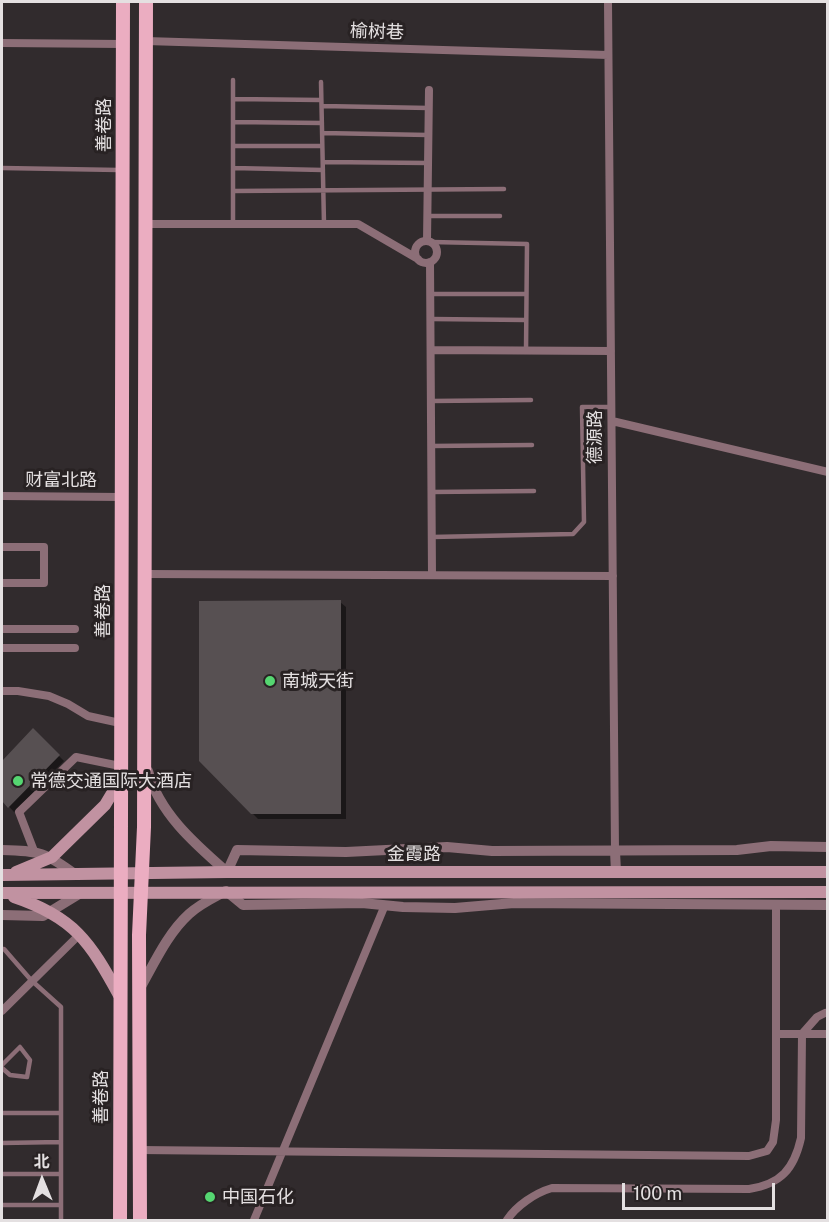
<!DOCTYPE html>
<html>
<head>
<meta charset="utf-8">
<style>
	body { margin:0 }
	#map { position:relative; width:829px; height:1222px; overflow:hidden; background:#312b2d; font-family:"Public Sans","Noto Sans SC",sans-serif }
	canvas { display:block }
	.frame { position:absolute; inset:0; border:3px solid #e4e0e1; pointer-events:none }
	.north { position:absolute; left:12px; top:1150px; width:60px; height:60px; -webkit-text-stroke:4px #282223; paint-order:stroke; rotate:359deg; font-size:16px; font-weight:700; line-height:24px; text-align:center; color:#e4e0e1 }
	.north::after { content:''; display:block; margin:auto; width:21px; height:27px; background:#e4e0e1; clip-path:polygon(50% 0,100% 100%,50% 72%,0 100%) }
	.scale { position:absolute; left:622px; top:1183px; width:153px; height:27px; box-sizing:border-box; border:3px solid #e4e0e1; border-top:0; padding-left:8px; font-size:18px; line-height:21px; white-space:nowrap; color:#e4e0e1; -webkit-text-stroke:4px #282223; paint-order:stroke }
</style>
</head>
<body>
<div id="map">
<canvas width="829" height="1222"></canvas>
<div class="frame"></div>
<div class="north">北</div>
<div class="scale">100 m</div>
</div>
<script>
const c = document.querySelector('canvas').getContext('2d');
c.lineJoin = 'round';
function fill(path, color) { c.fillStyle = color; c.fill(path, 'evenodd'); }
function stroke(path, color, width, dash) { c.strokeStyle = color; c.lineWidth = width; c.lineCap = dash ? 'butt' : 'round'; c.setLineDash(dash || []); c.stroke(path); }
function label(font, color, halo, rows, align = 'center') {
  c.font = font + ' "Public Sans","Noto Sans SC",sans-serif'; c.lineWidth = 6; c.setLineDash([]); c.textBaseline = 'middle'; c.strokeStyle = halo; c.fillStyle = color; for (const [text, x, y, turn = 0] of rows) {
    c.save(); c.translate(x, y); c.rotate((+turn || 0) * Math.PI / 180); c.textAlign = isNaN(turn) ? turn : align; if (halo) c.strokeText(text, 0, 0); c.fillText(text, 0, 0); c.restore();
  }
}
const shadow = new Path2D(`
	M340 602 346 607V819H258L200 760Z
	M33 730 64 761 14 812 2 799V763Z`);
const building = new Path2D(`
	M341 600V814H251L199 761V601Z
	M33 728 60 755 8 808 2 801V761Z`);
const service = new Path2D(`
	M233 80V224
	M321 82 324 224
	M233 99 321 100
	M322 106 429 108
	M233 122 322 123
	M322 133 428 135
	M233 146H322
	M323 162 428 163
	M2 168 119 170
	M233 168 323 170
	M233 191 504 189
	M427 216H500
	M431 242 527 244 526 351
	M431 294H526
	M431 319 526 320
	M431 401 531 400
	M431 446 532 445
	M431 492 534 491
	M432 537 573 534 584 522 582 407H611
	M2 949H4L31 980 61 1007V1220
	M2 1065 20 1047 30 1060 27 1077 10 1075 2 1068
	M2 1113H61
	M2 1143 61 1142
	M2 1174H61
	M2 1205H61`);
const minor = new Path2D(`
	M608 2 615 851
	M146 41 608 55
	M2 43 123 44
	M145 224H358L418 259
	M427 241 429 90
	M415 252a11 11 0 1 1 22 0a11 11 0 1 1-22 0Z
	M430 262 432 575
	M431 350 611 351
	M612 421 828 472
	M2 496 121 497
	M2 547H44V583H2
	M145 574 613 576
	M2 629H75
	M2 648H75
	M2 691H18L49 696 68 704 88 716 120 723
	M34 851 19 812 76 757 120 766
	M2 1011 79 935
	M776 1034H828
	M139 1150 749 1156 767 1151 773 1142 776 1120V905
	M254 1220 385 905
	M507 1220C516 1206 535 1193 552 1188L749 1189C781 1184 794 1169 801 1138L802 1034 817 1017 825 1013`);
const tertiary = new Path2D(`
	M148 771C159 813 195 844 227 872L237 850 346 852 447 847 492 851 737 850 771 846 828 847
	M2 850C40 851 45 852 76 875
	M615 851 616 872
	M2 915 43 916 79 894
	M139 990C154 964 167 934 189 914 200 904 213 898 226 891L243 905 362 903 403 907 455 908 514 903 828 905`);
const secondary = new Path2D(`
	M16 872 52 857 105 805 120 780
	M2 875 227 872H828
	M2 893 828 892
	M14 897C74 917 90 942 119 995`);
const primary = new Path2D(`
	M120 1220 123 2
	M140 1220 139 935 144 827 146 2`);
const markers = [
	[270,681,6,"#55d671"],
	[18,781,6,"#55d671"],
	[210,1197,6,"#55d671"]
];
const streetNames = [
	["榆树巷",377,32,2],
	["善卷路",104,125,-90],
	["德源路",595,437,-90],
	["财富北路",61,480],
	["善卷路",103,611,-90],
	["金霞路",414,854],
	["善卷路",101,1097,-90]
];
const poiNames = [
	["南城天街",282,681],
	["常德交通国际大酒店",30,781],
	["中国石化",222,1197]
];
fill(shadow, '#0007');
fill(building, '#575052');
stroke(service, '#8c6e77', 4.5);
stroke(minor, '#8c6e77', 8);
stroke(tertiary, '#8c6e77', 10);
stroke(secondary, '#c192a1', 12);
stroke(primary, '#ebadc1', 14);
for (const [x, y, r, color] of markers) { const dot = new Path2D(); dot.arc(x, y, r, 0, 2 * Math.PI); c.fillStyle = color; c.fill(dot); stroke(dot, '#282223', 2); }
label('18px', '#e4e0e1', '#282223', streetNames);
label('18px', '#e4e0e1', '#282223', poiNames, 'left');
</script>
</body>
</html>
